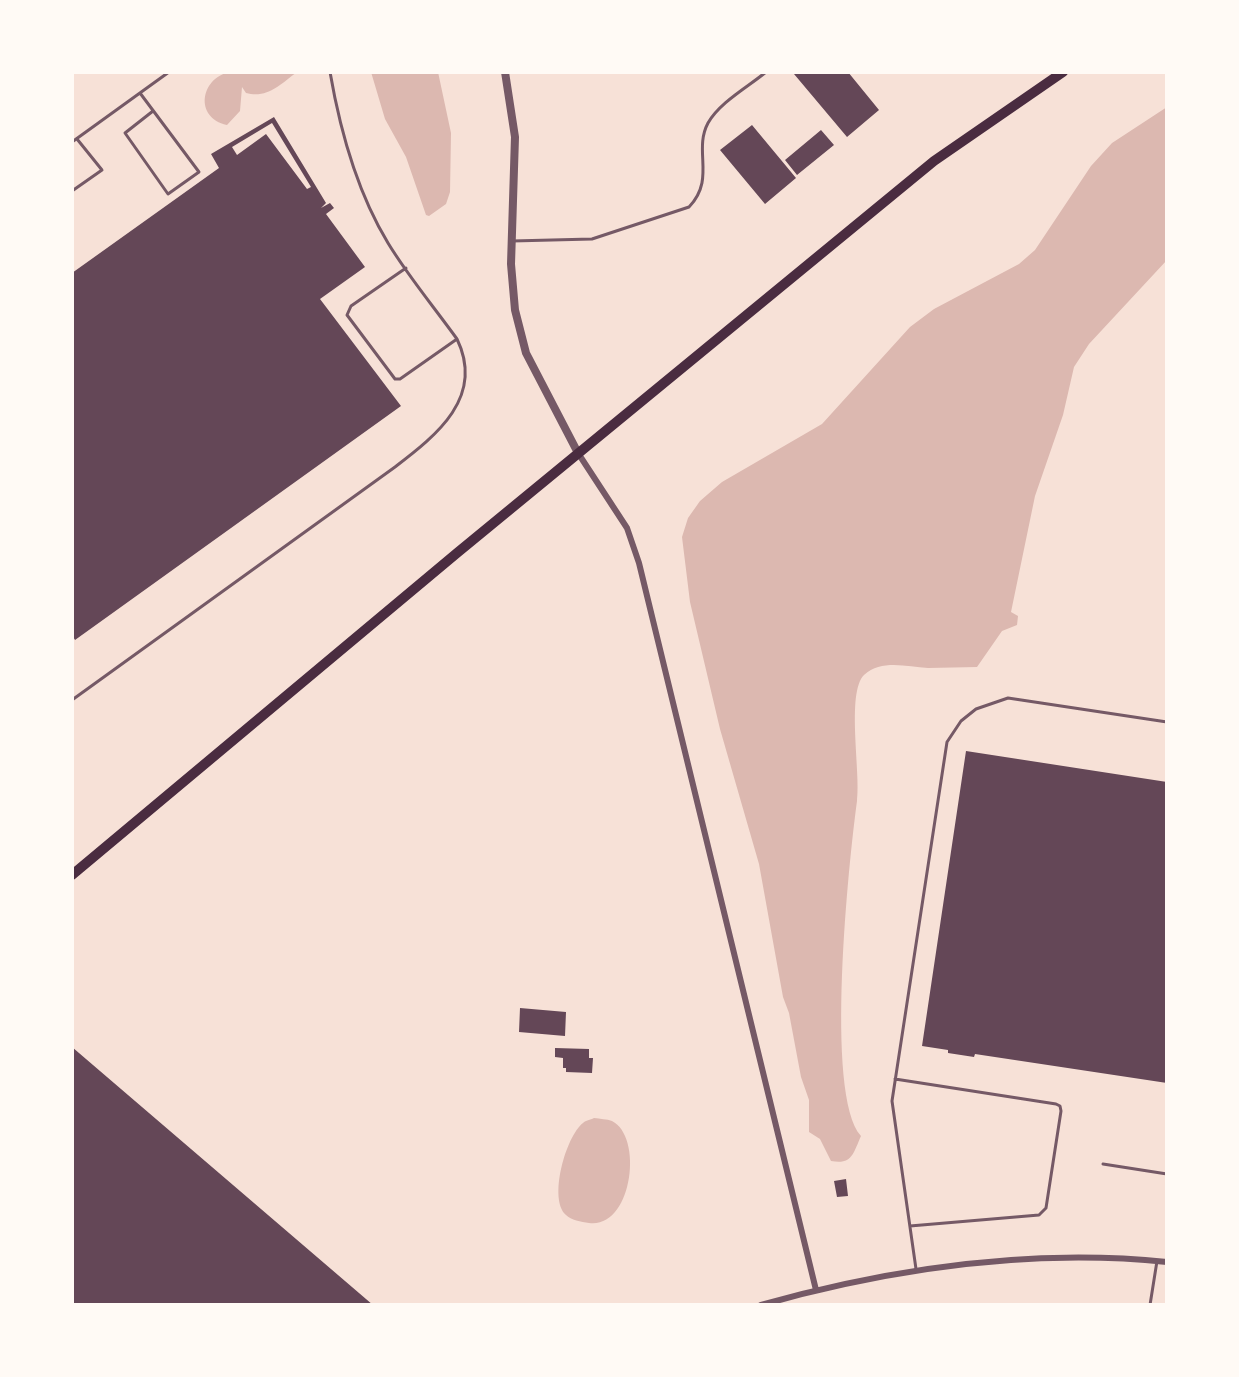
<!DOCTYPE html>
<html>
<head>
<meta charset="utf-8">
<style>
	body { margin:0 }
	#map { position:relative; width:1239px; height:1377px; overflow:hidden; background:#f7e1d7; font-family:"Roboto Condensed",sans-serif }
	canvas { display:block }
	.frame { position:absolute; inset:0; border:74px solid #fffaf5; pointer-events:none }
</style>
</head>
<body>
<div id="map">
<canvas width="1239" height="1377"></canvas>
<div class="frame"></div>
</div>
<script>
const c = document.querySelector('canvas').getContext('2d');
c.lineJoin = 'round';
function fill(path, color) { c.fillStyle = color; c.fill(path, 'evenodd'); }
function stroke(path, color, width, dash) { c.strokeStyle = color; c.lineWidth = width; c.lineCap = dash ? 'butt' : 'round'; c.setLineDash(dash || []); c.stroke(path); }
const water = new Path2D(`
	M230 72H297C281 84 267 99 246 93L242 87 240 111 227 125C194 118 200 78 230 72Z
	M371 72H438L451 133 450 192 446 204 429 216 426 215 406 157 385 119Z
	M1167 107V260L1089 344 1074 367 1063 415 1035 496 1011 612 1018 616 1017 625 1002 631 977 667C961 667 944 668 928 668 907 667 882 659 864 675 846 693 861 773 857 801 849 860 824 1094 861 1136 853 1154 852 1165 831 1161L820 1139 809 1132V1100L801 1077 789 1013 783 997 759 864 720 729 690 602 682 537 688 518 700 501 722 482 822 424 910 327 934 309 1019 264 1035 250 1091 166 1112 143Z
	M594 1118C600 1119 607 1119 612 1121 644 1137 632 1229 589 1223 581 1222 571 1220 566 1215 548 1199 566 1136 583 1123 586 1120 590 1120 594 1118Z`);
const building = new Path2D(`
	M797 72H848L879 110 847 137 794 74Z
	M274 117 326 203 321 208 330 203 334 208 326 214 365 267 320 299 401 406 75 640 72 635V273L219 168 211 154ZM272 123 311 187 307 189 266 134 237 155 232 147Z
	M752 125 796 178 765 204 720 150Z
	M821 130 834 145 797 175 785 160Z
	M966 751 1167 782V1083L975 1054 974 1057 948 1053V1050L922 1046Z
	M520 1008 566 1012 565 1036 519 1032Z
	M72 1047 373 1305H72Z
	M555 1048 589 1049V1058H593L592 1073 566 1072V1068H563V1058L555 1057Z
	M846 1179 848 1196 837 1197 834 1181Z`);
const service = new Path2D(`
	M330 72C340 130 357 192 388 243 408 276 434 307 457 339L400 379H395L347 315 351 306 406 268
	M140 93 199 172 168 194 125 133 153 111
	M72 142 169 72
	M72 191 102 170 77 139
	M512 241 592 239 689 207C716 179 693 151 708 123 720 102 748 87 766 72
	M72 700 395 467C437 435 485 397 457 339
	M895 1079 1056 1104 1060 1106 1061 1111 1046 1208 1039 1215 910 1226
	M1103 1164 1167 1174
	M916 1269 892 1101 947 742 961 721 976 709 1008 698 1167 722
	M1150 1305 1157 1261`);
const minor = new Path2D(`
	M578 453 627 528 639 563 816 1290
	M761 1305C893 1268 1029 1248 1167 1262`);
const tertiary = new Path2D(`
	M505 72 515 137 511 264 515 310 526 353 578 453`);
const primary = new Path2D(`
	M72 875 457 553 934 161 1063 72`);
fill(water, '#dcb8b0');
fill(building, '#644757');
stroke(service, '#755966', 3);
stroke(minor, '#755966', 6);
stroke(tertiary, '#755966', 8);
stroke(primary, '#4a2c40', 10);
</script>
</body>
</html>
